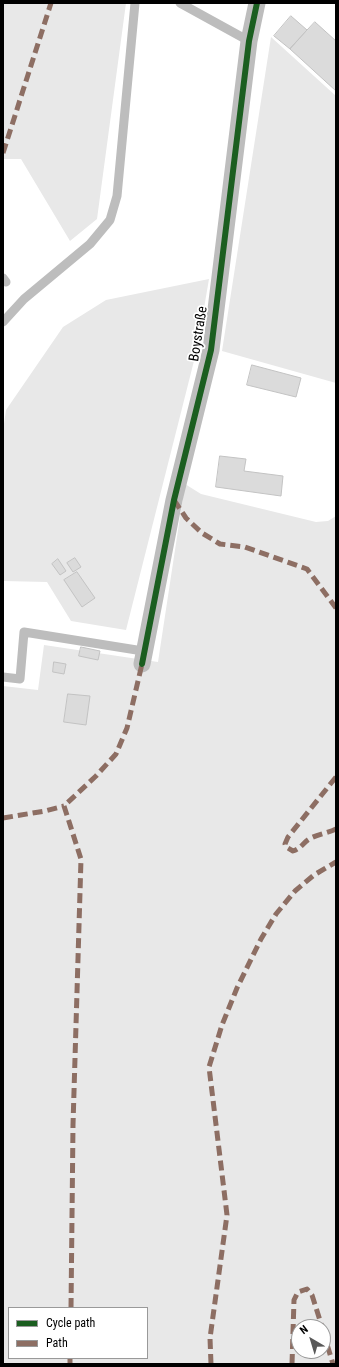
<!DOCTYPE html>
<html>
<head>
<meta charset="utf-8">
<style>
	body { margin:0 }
	#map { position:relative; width:339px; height:1367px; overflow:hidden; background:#fff; font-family:"Roboto Condensed",sans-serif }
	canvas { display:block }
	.frame { position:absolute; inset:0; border:4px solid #000; pointer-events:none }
	.legend { position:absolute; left:8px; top:1307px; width:140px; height:52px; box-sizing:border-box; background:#fff; border:1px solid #999; margin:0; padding:5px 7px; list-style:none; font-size:12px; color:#000 }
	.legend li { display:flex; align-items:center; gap:8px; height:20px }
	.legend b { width:20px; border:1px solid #999 }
	.north { position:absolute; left:291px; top:1319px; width:40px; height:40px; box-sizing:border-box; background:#fff; border:1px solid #999; border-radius:50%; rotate:322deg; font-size:11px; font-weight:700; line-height:16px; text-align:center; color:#000 }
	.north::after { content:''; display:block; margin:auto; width:14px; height:18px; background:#595959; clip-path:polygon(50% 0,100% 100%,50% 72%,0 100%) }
</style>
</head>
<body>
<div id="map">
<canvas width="339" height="1367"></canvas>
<div class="frame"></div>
<ul class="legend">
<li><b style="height:5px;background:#1b5e20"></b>Cycle path</li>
<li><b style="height:5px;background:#8d6e63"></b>Path</li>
</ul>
<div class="north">N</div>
</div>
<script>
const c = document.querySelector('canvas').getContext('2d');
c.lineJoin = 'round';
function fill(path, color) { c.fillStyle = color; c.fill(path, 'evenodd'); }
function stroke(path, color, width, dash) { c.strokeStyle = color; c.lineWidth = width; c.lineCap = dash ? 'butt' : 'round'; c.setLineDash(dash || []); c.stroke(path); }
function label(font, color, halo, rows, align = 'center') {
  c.font = font + ' "Roboto Condensed",sans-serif'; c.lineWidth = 3.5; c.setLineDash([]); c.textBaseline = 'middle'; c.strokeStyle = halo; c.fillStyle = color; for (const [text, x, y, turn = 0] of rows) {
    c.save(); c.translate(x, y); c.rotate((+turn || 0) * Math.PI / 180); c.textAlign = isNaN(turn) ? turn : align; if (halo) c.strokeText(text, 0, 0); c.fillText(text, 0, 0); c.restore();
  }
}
const green = new Path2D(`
	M3 3H126L97 219 70 241 21 159H3Z
	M271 37 336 96V383L222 351Z
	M209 279 197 349 126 630 71 621 47 582 3 581V431L6 410 63 327 106 300Z
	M185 484 201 494 316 522 328 521 336 516V1364H3V686L38 690 44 645 158 662ZM9 1308H147V1358H9ZM299 1327H323V1351H299Z`);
const building = new Path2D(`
	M291 16 307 30 290 49 274 36Z
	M315 22 336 41V91L290 49Z
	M252 365 301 378 296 397 247 385Z
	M220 456 246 459 244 471 283 476 281 496 216 487Z
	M75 558 81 567 73 572 67 563Z
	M58 559 66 571 60 575 52 564Z
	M77 572 95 598 82 607 64 580Z
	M81 647 100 651 98 660 79 656Z
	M54 662 66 664 64 674 53 672Z
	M68 694 90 696 86 725 64 722Z`);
const service = new Path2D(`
	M180 3 249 41
	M3 278 6 282
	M3 322 24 299 90 244 110 220 117 196 135 3
	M3 677 20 679 24 632 143 651`);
const minor = new Path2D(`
	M142 664 174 500 211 350 249 41 257 3`);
const quiet = new Path2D(`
	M3 153 51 3
	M174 500 186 518 202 533 220 544 245 547 307 569 336 608
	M336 777 288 837 285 844 286 847 293 851C302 848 303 842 311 838 319 834 328 833 336 829
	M3 818 45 811 64 806
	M71 1308 73 1125 81 859 64 806 96 776 116 754 127 728 142 664
	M323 1331 333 1364
	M70 1364V1358
	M211 1364 210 1338 227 1215 209 1067 222 1025 237 988 261 939 276 914 295 891 314 875 336 862
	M292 1364 294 1300 298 1292 307 1289 312 1295 322 1327`);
const cycleway = new Path2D(`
	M142 664 174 500 211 350 249 41 257 3`);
const streetNames = [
	["Boystraße",199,334,-81]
];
fill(green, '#e8e8e8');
fill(building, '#dbdbdb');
stroke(building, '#c3c3c3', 1);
stroke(service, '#bdbdbd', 9);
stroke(minor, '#bdbdbd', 17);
stroke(quiet, '#8d6e63', 5, [10, 5]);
stroke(cycleway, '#1b5e20', 6);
label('14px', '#000', '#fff', streetNames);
</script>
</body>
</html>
